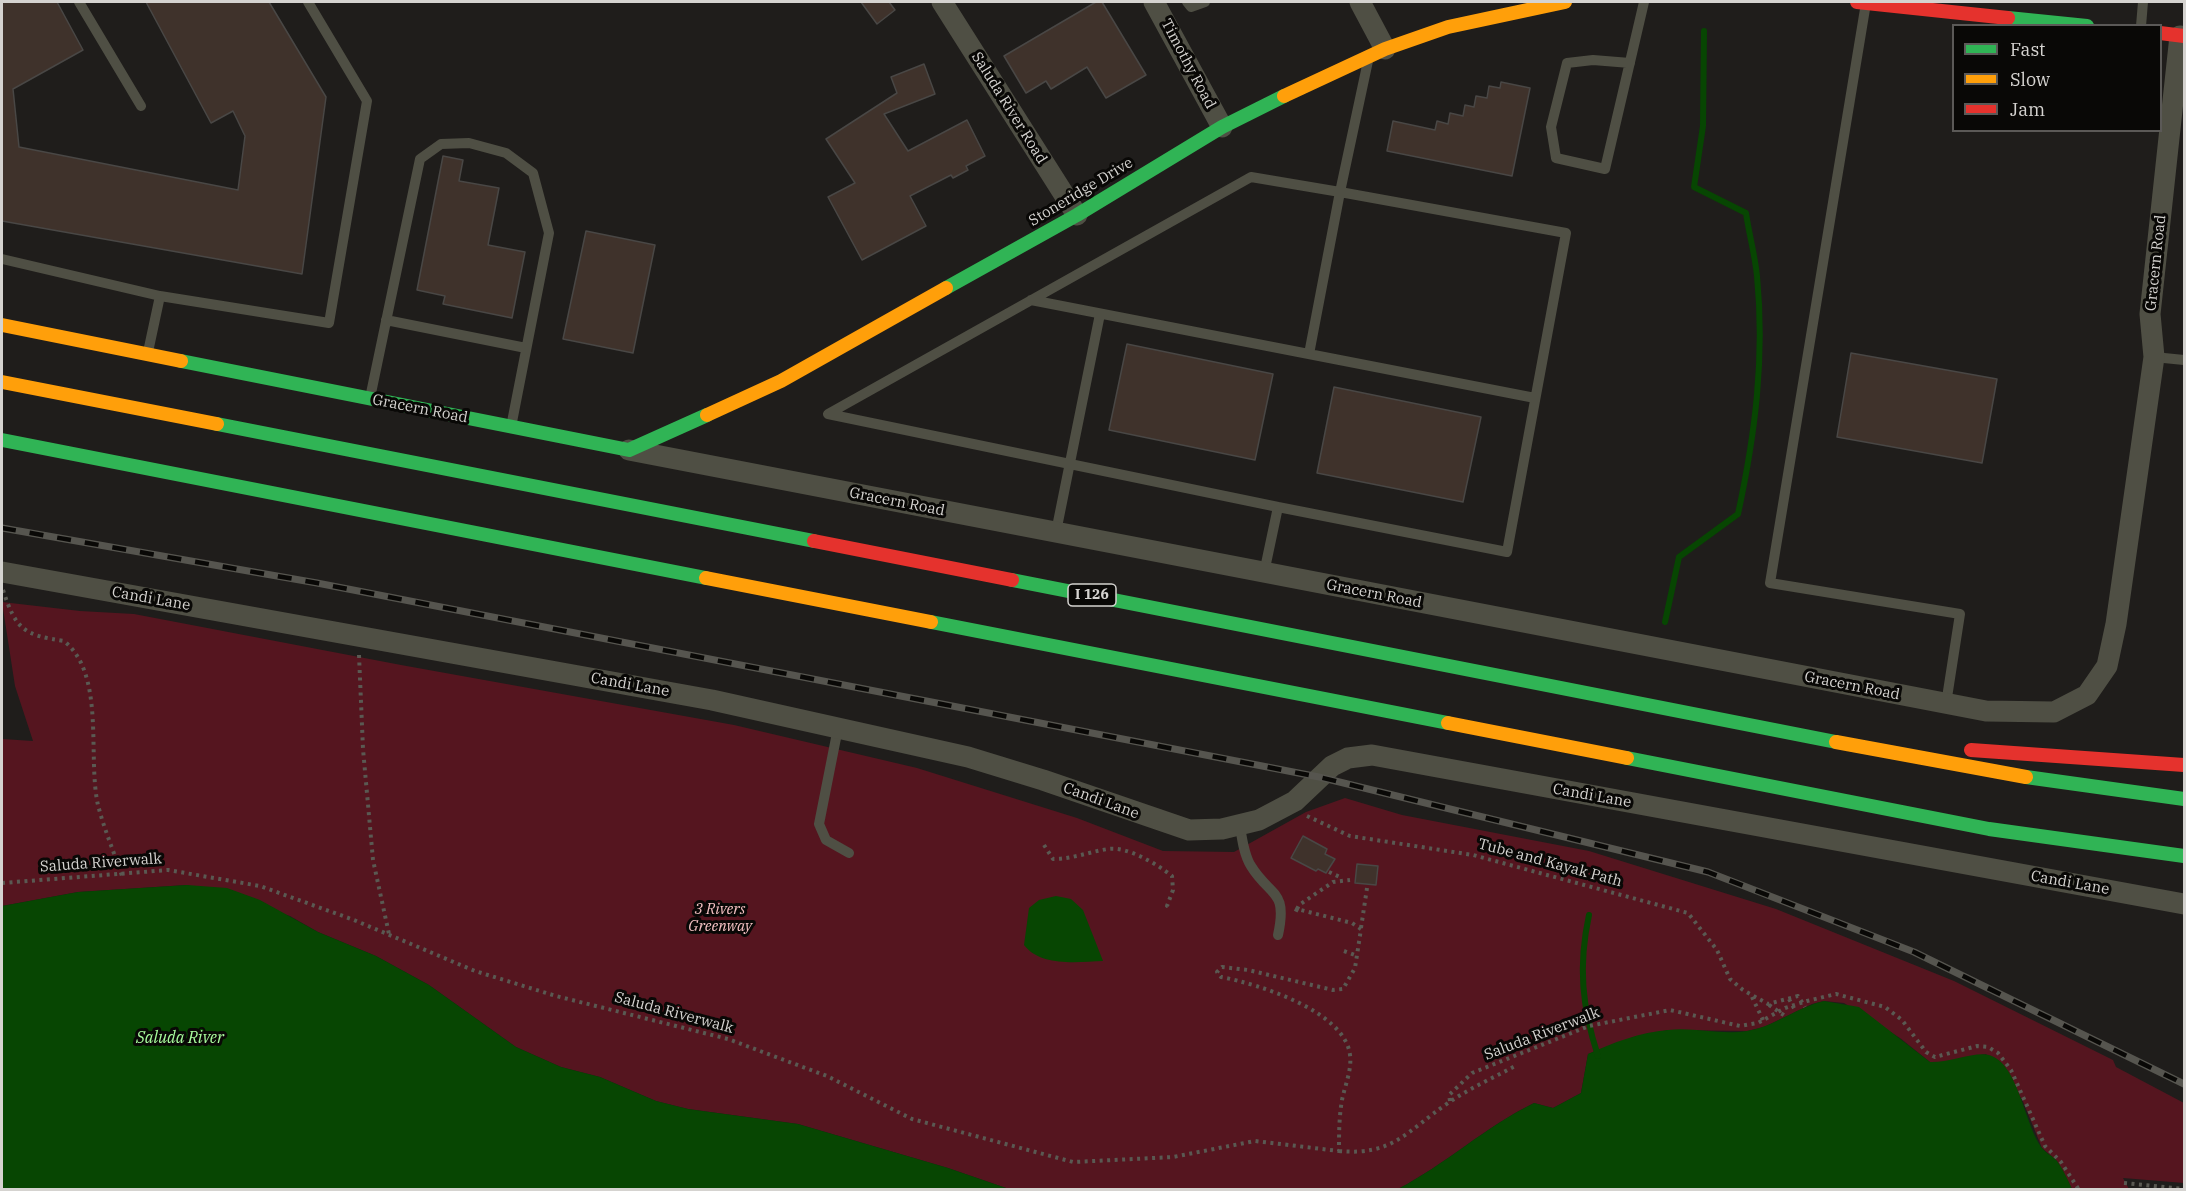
<!DOCTYPE html>
<html>
<head>
<meta charset="utf-8">
<style>
	body { margin:0 }
	#map { position:relative; width:2186px; height:1191px; overflow:hidden; background:#1f1d1b; font-family:"IBM Plex Serif",serif }
	canvas { display:block }
	.frame { position:absolute; inset:0; border:3px solid #d5d3d0; pointer-events:none }
	.legend { position:absolute; left:1952px; top:24px; width:210px; height:108px; box-sizing:border-box; background:#090806; border:2px solid #5b5957; margin:0; padding:8px 10px; list-style:none; font-size:18px; color:#d5d3d0 }
	.legend li { display:flex; align-items:center; gap:12px; height:30px }
	.legend b { width:30px; border:2px solid #5b5957 }
</style>
</head>
<body>
<div id="map">
<canvas width="2186" height="1191"></canvas>
<div class="frame"></div>
<ul class="legend">
<li><b style="height:8px;background:#30b455"></b>Fast</li>
<li><b style="height:8px;background:#ff9f0a"></b>Slow</li>
<li><b style="height:8px;background:#e5322d"></b>Jam</li>
</ul>
</div>
<script>
const c = document.querySelector('canvas').getContext('2d');
c.lineJoin = 'round';
function fill(path, color) { c.fillStyle = color; c.fill(path, 'evenodd'); }
function stroke(path, color, width, dash) { c.strokeStyle = color; c.lineWidth = width; c.lineCap = dash ? 'butt' : 'round'; c.setLineDash(dash || []); c.stroke(path); }
function label(font, color, halo, rows, align = 'center') {
  c.font = font + ' "IBM Plex Serif",serif'; c.lineWidth = 6; c.setLineDash([]); c.textBaseline = 'middle'; c.strokeStyle = halo; c.fillStyle = color; for (const [text, x, y, turn = 0] of rows) {
    c.save(); c.translate(x, y); c.rotate((+turn || 0) * Math.PI / 180); c.textAlign = isNaN(turn) ? turn : align; if (halo) c.strokeText(text, 0, 0); c.fillText(text, 0, 0); c.restore();
  }
}
const green = new Path2D(`
	M2 602 80 611 134 614 401 665 734 725 917 768 1077 818 1163 851 1234 852 1306 812 1345 798 1402 815 1589 851 1776 909 1954 981 2113 1060 2116 1067 2184 1103V1183L2123 1178 2129 1189H2072L2057 1161 2042 1148 2022 1099 1986 1054 1942 1063 1930 1062 1900 1038 1844 1003 1824 1001 1812 1004 1764 1027 1747 1031 1668 1030 1634 1037 1588 1054 1581 1093 1553 1108 1534 1103C1485 1127 1446 1164 1398 1189H1009L948 1168 798 1124 688 1109 656 1101 600 1077 561 1067 516 1047 429 985 376 956 318 932 290 916 187 885 78 892 2 906V739L33 741 15 686Z`);
const water = new Path2D(`
	M187 885 227 888 260 900 318 932 376 956 429 985 516 1047 561 1067 600 1077 656 1101 688 1109 798 1124 948 1168 1009 1189H2V906L78 892Z
	M1056 896 1071 899 1083 910 1103 961C1077 962 1041 967 1024 945L1029 908 1039 900Z
	M1824 1001 1859 1007 1930 1062C1947 1063 1976 1051 1989 1055 2019 1063 2025 1128 2043 1149 2047 1154 2053 1156 2057 1161 2063 1169 2068 1180 2072 1189H1398C1446 1164 1485 1127 1534 1103L1553 1108 1581 1093 1588 1054C1612 1043 1641 1032 1668 1030 1694 1027 1721 1035 1747 1031 1774 1027 1797 1007 1824 1001Z`);
const stream = new Path2D(`
	M1665 622 1679 557 1738 514C1755 435 1765 358 1757 276 1755 255 1749 234 1746 213L1694 187 1703 126 1704 31
	M1589 915C1578 966 1582 1007 1598 1056`);
const building = new Path2D(`
	M2 2H57L83 50 13 89 19 147 238 190 245 136 233 111 211 123 146 2H269L326 97 302 274 2 221Z
	M861 2H889L895 10 877 24Z
	M1096 2H1102L1146 75 1106 98 1087 67 1051 89 1046 81 1026 93 1004 56Z
	M924 64 935 94 884 114 908 151 967 120 985 156 966 166 968 170 953 178 951 175 910 196 926 226 862 260 828 197 855 183 826 139 897 93 891 77Z
	M1501 82 1530 88 1512 176 1387 151 1393 121 1435 130 1437 121 1448 124 1450 113 1463 116 1465 105 1474 107 1476 96 1487 98 1489 86 1500 88Z
	M443 156 463 160 459 181 499 188 488 245 525 252 512 318 443 304 445 296 417 290Z
	M586 231 655 245 633 353 563 339Z
	M1127 344 1273 374 1255 460 1109 430Z
	M1851 353 1997 379 1982 463 1837 437Z
	M1334 387 1481 417 1463 502 1317 473Z
	M1303 836 1327 849 1325 854 1335 859 1326 873 1318 869 1316 871 1291 858Z
	M1357 864 1378 866 1376 885 1355 883Z`);
const path = new Path2D(`
	M3 590C16 630 24 635 64 641 106 675 87 757 98 805 104 829 114 852 122 876
	M359 655 363 749 373 860 389 934
	M1307 816 1350 836 1473 855 1688 913 1717 950 1730 979 1743 990 1768 1004 1798 996 1805 1007
	M1044 845 1053 859C1073 859 1088 852 1108 849 1127 846 1157 864 1172 876L1173 890 1167 906 1172 907
	M1329 872 1342 878
	M2 883 168 870 260 886 354 920 475 971 556 996 728 1039 827 1076 912 1119 1073 1162 1173 1157 1255 1141 1339 1151C1339 1134 1339 1117 1342 1100 1345 1085 1352 1070 1350 1055 1345 1011 1258 984 1221 977L1217 972 1222 967 1248 970 1333 990 1343 989 1355 968 1361 929 1352 923 1297 909 1295 913
	M1297 909 1299 905 1333 882 1350 880
	M1361 928 1367 888
	M1344 951 1358 956
	M1752 997 1763 1020
	M1789 999 1796 1012
	M1769 1005 1785 1016
	M1450 1101 1449 1095 1472 1073 1589 1026 1670 1010 1740 1026 1758 1023 1785 1008 1807 1001 1836 994 1885 1007 1902 1020 1926 1052 1935 1057 1977 1046 1988 1047 1998 1053 2011 1070 2045 1146 2061 1162 2079 1190
	M1339 1151C1393 1156 1407 1131 1448 1103 1470 1088 1495 1077 1517 1065
	M2124 1183 2184 1189`);
const lane = new Path2D(`
	M79 2 141 106
	M1187 2 1191 7 1205 2
	M1866 3 1770 583 1960 614 1946 704
	M2141 26 2143 2
	M1630 63 1593 60 1567 63 1551 127 1556 158 1605 169 1644 2
	M2 259 160 296 329 323 367 101 308 2
	M1031 300 1535 398
	M386 320 526 348
	M148 352 160 296
	M2154 357 2184 360
	M370 398 420 159 441 144 469 143 506 153 533 173 549 233 511 427
	M1278 507 1507 552 1566 233 1340 192 1309 354
	M1056 532 1100 314
	M1264 573 1278 507 828 414 1251 177 1340 192 1368 61
	M838 728 819 824 826 840 849 853
	M1240 826C1242 839 1244 855 1251 866 1270 897 1288 889 1278 935`);
const street = new Path2D(`
	M942 2 1077 215
	M1154 2 1222 127
	M1360 2 1385 49
	M629 450 1986 711 2054 712 2087 695 2107 666 2116 624 2154 357 2150 314 2180 36
	M2 572 712 700 968 757 1043 780 1189 830 1222 829 1259 820 1295 801 1332 766 1348 758 1372 755 2184 904`);
const fast = new Path2D(`
	M2008 18 2087 26
	M946 288 1077 215 1222 127 1284 96
	M181 361 629 450 707 415
	M217 424 814 541
	M2 440 706 578
	M1012 580 1836 742
	M931 622 1448 723
	M1627 758 1989 829 2184 856
	M2026 777 2184 799`);
const slow = new Path2D(`
	M1284 96 1385 49 1448 27 1565 2
	M2 325 181 361
	M2 382 217 424
	M707 415 781 381 946 288
	M706 578 931 622
	M1448 723 1627 758
	M1836 742 2026 777`);
const jam = new Path2D(`
	M1857 2 2008 18
	M2160 33 2184 36
	M814 541 1012 580
	M1971 750 2184 765`);
const rail = new Path2D(`
	M2 528 317 583 1319 777 1708 872 1914 952 2184 1084`);
const shields = [
	[1092,595,48]
];
const shieldNames = [
	["I 126",1092,595]
];
const streetNames = [
	["Timothy Road",1188,64,62],
	["Saluda River Road",1009,108,58],
	["Stoneridge Drive",1081,192,-31],
	["Gracern Road",2156,263,-84],
	["Gracern Road",420,409,11],
	["Gracern Road",897,502,11],
	["Gracern Road",1374,594,11],
	["Candi Lane",151,599,10],
	["Candi Lane",630,685,10],
	["Gracern Road",1852,686,11],
	["Candi Lane",1592,796,10],
	["Candi Lane",1101,801,20],
	["Saluda Riverwalk",101,863,-4],
	["Tube and Kayak Path",1550,863,15],
	["Candi Lane",2070,883,10],
	["Saluda Riverwalk",674,1013,15],
	["Saluda Riverwalk",1542,1034,-21]
];
const parkNames = [
	["3 Rivers",720,910],
	["Greenway",720,927]
];
const waterNames = [
	["Saluda River",180,1038]
];
fill(green, '#55151f');
fill(water, '#074602');
stroke(stream, '#074602', 6);
fill(building, '#3f322b');
stroke(building, '#494745', 1.5);
stroke(path, '#5a5952', 4, [3, 4.5]);
stroke(lane, '#4f4f44', 10);
stroke(street, '#4f4f44', 21);
stroke(fast, '#30b455', 14);
stroke(slow, '#ff9f0a', 14);
stroke(jam, '#e5322d', 14);
stroke(rail, '#56554f', 7);
stroke(rail, '#090806', 4.5, [14]);
for (const [x, y, w] of shields) { const box = new Path2D(); box.roundRect(x - w / 2, y - 11, w, 22, 4.5); c.fillStyle = '#090806'; c.fill(box); stroke(box, '#d5d3d0', 1.5); }
label('bold 14px', '#d5d3d0', null, shieldNames);
label('15px', '#d5d3d0', '#090806', streetNames);
label('italic 15px', '#f6c2c4', '#090806', parkNames);
label('italic 16px', '#a9fd9e', '#090806', waterNames);
</script>
</body>
</html>
